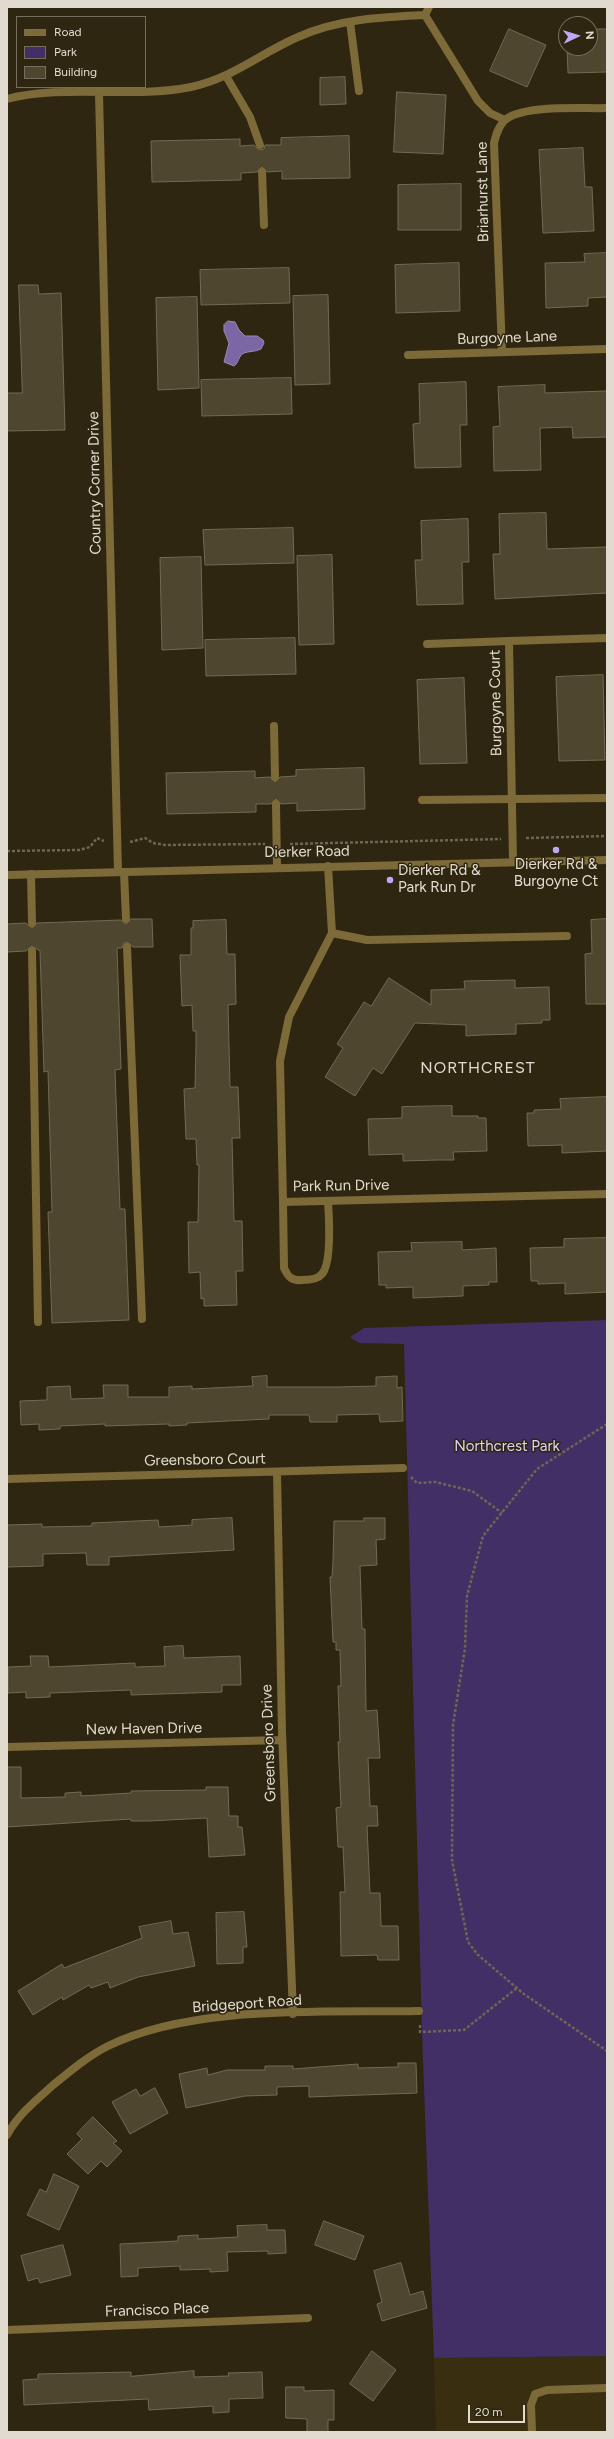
<!DOCTYPE html>
<html>
<head>
<meta charset="utf-8">
<style>
	body { margin:0 }
	#map { position:relative; width:614px; height:2439px; overflow:hidden; background:#2f2611; font-family:Figtree,sans-serif }
	canvas { display:block }
	.frame { position:absolute; inset:0; border:8px solid #e0dbce; pointer-events:none }
	.legend { position:absolute; left:16px; top:16px; width:130px; height:72px; box-sizing:border-box; background:#2f2611; border:1px solid #766e5d; margin:0; padding:5px 7px; list-style:none; font-size:12px; color:#e0dbce }
	.legend li { display:flex; align-items:center; gap:8px; height:20px }
	.legend b { width:20px; border:1px solid #766e5d }
	.north { position:absolute; left:558px; top:16px; width:40px; height:40px; box-sizing:border-box; background:#2f2611; border:1px solid #766e5d; border-radius:50%; rotate:86deg; font-size:11px; font-weight:700; line-height:16px; text-align:center; color:#e0dbce }
	.north::after { content:''; display:block; margin:auto; width:14px; height:18px; background:#bfa8f4; clip-path:polygon(50% 0,100% 100%,50% 72%,0 100%) }
	.scale { position:absolute; left:468px; top:2405px; width:57px; height:18px; box-sizing:border-box; border:2px solid #e0dbce; border-top:0; padding-left:5px; font-size:12px; line-height:14px; white-space:nowrap; color:#e0dbce; -webkit-text-stroke:3px #2f2611; paint-order:stroke }
</style>
</head>
<body>
<div id="map">
<canvas width="614" height="2439"></canvas>
<div class="frame"></div>
<ul class="legend">
<li><b style="height:5px;background:#7d6a39"></b>Road</li>
<li><b style="height:11px;background:#422f65"></b>Park</li>
<li><b style="height:11px;background:#4f462f"></b>Building</li>
</ul>
<div class="north">N</div>
<div class="scale">20 m</div>
</div>
<script>
const c = document.querySelector('canvas').getContext('2d');
c.lineJoin = 'round';
function fill(path, color) { c.fillStyle = color; c.fill(path, 'evenodd'); }
function stroke(path, color, width, dash) { c.strokeStyle = color; c.lineWidth = width; c.lineCap = dash ? 'butt' : 'round'; c.setLineDash(dash || []); c.stroke(path); }
function label(font, color, halo, rows, align = 'center') {
  c.font = font + ' Figtree,sans-serif'; c.lineWidth = 3; c.setLineDash([]); c.textBaseline = 'middle'; c.strokeStyle = halo; c.fillStyle = color; for (const [text, x, y, turn = 0] of rows) {
    c.save(); c.translate(x, y); c.rotate((+turn || 0) * Math.PI / 180); c.textAlign = isNaN(turn) ? turn : align; if (halo) c.strokeText(text, 0, 0); c.fillText(text, 0, 0); c.restore();
  }
}
const built = new Path2D(`
	M607 2356V2432H436L434 2358Z`);
const green = new Path2D(`
	M607 1320V2356L434 2358 422 2032 404 1344 359 1343 350 1337 364 1328Z`);
const water = new Path2D(`
	M228 321 235 322 239 330 245 336H257L263 340 264 343 261 349C255 352 249 351 244 353 238 356 239 363 234 366L224 362 229 343 224 331V325Z`);
const building = new Path2D(`
	M509 29 546 45 527 87 490 71Z
	M590 29H607V72L568 73 567 48H590Z
	M345 77 346 104 320 105V78Z
	M397 92 446 95 443 154 394 152Z
	M349 136 350 178 282 179V171L267 172 262 167 257 172 241 173V180L152 182 151 141 240 139V146L254 145 259 150 264 149 265 145H281V138Z
	M583 148 585 187H592L594 231 543 233 539 150Z
	M461 184V230H398V185Z
	M607 253V297L588 298V306L546 308 545 263 585 262 584 254Z
	M459 263 460 311 396 313 395 265Z
	M289 268 290 303 201 305 200 270Z
	M19 285H38L39 294 61 293 65 430 7 431V393H22Z
	M328 295 330 384 295 385 293 296Z
	M197 297 199 388 158 390 156 298Z
	M291 378 292 414 202 416 201 380Z
	M466 382 467 425H460L461 467 415 468 413 424 420 423 419 384Z
	M545 385V393L607 391V437L573 438 572 427 540 428 541 470 494 471 493 427 500 426 498 387Z
	M546 513 547 549 607 547V593L495 599 493 554H500L499 514Z
	M468 519 469 562H462L463 604 417 605 415 560H422L421 521Z
	M293 528 294 563 205 565 203 530Z
	M332 555 334 644 299 645 297 556Z
	M201 557 203 648 162 650 160 558Z
	M295 638 296 674 206 676 205 640Z
	M603 675 605 760 559 761 556 677Z
	M464 678 467 763 420 764 417 680Z
	M364 768 365 809 297 811V803L281 804 276 799 271 804H256V812L167 814 166 773 255 771V778L270 777 275 782 280 777 296 776V770Z
	M131 919H152L153 947H133L127 942 124 943 122 948H117L121 1069 115 1070 120 1209H125L129 1320 52 1323 48 1212H52L48 1071 44 1072 40 951 32 946 26 951 7 952V924L26 923 32 928 37 923 121 920 126 924Z
	M607 919V1004H586L585 954 592 953 591 920Z
	M226 920 227 954H235L236 1004 228 1005 229 1045 230 1087H238L240 1138H232L234 1221H242L243 1271H236L237 1305 204 1306V1298L201 1299 200 1272 189 1273 188 1222H198L199 1165H197L196 1139H186L184 1089 195 1088 196 1047V1031H193L192 1005 182 1006 180 955H191V928H193V921Z
	M389 978 431 1005V990L465 989 464 981 515 980V988L549 987 550 1020H542V1023L516 1024V1034L481 1035 466 1036V1025L415 1023 382 1074 373 1068 355 1096 325 1077 343 1048 337 1044 364 1002 371 1006Z
	M607 1097V1151L562 1153V1145L528 1146 527 1113H534V1110L561 1109 560 1099Z
	M452 1106V1116H478V1118H486L487 1151 453 1152 454 1160H438L403 1161V1154L369 1155 368 1119 402 1118V1107Z
	M607 1238V1292L565 1294V1283L538 1284V1281H531L530 1248 564 1247V1239Z
	M462 1242V1250L496 1248 497 1282H489V1285L463 1286V1296L413 1298V1287L386 1288V1285H379L378 1252 412 1251 411 1243Z
	M267 1376V1387H337L376 1386V1377L397 1376V1388L402 1387 403 1421 380 1422 379 1414 337 1415V1422H310L309 1415H269V1419L187 1423V1425L169 1426V1424L105 1426V1424L60 1426V1429L39 1430V1424L21 1425 20 1401 47 1400V1387L70 1386 71 1399 104 1398 103 1385H128V1397H169V1387L192 1386V1389L253 1386 252 1377Z
	M232 1518 234 1550 109 1557V1565H87L86 1553 43 1554V1566L7 1567V1525L42 1524V1527L92 1526V1523L158 1520 159 1527 192 1525V1520Z
	M364 1518H385V1539L376 1540 377 1565 360 1566 362 1629H365L366 1711 377 1710 380 1758H368L370 1806H377L378 1826H367L370 1893H380L381 1926H398L399 1960H378L377 1955 341 1956 340 1892H345L343 1847H338L336 1808 341 1807 338 1742H340L338 1686H341L340 1650H336V1642H333L330 1577H332L333 1561 334 1521H364Z
	M183 1646 184 1658 240 1656 241 1685H222V1692L131 1695V1690L50 1693V1697L26 1698V1692L8 1693V1667L31 1666 30 1656H48L49 1667 135 1663V1667L165 1666 164 1647Z
	M7 1767H21V1798L65 1797V1793L81 1792V1796L131 1793V1791L206 1790V1787H228L229 1816H238V1827H242L245 1855 209 1857 207 1818 149 1821H131V1819L7 1827Z
	M244 1912 247 1947H243V1963L217 1964 216 1913Z
	M171 1921 173 1934 188 1932 195 1966 138 1977 110 1988 108 1982 91 1988 89 1985 63 2000 62 1997 33 2015 18 1991 62 1964 64 1968 142 1938 139 1927Z
	M398 2063H416L417 2093 309 2097V2086L277 2087V2095L245 2096 186 2108 179 2074 207 2068 208 2075 227 2070H265V2066H293V2069L358 2064V2068L398 2067Z
	M155 2088 168 2113 130 2134 112 2102 136 2089 140 2096Z
	M93 2117 117 2141 113 2143 122 2151 107 2167 101 2161 88 2174 67 2154 82 2139 77 2134Z
	M54 2174 79 2186 59 2230 27 2215 40 2189 46 2192Z
	M324 2221 364 2236 355 2260 315 2245Z
	M267 2225V2230H285L286 2253 268 2254V2251L227 2252 228 2271 210 2272V2269L180 2270V2266L138 2268V2276L121 2277 120 2244 178 2241V2236L198 2235V2239L238 2237 237 2226Z
	M63 2245 71 2275 40 2283 38 2278 28 2281 21 2256Z
	M401 2263 410 2295 423 2291 427 2308 382 2321 377 2304 382 2302 374 2271Z
	M372 2351 396 2370 373 2401 350 2384Z
	M194 2371V2377L229 2376 228 2373 262 2372 263 2398 229 2399V2412L213 2413V2406L149 2410 148 2399 24 2405 23 2380 38 2379V2374L131 2372V2376Z
	M286 2387H304V2391L334 2390V2420H328V2432H307V2419L286 2418Z`);
const path = new Path2D(`
	M526 838 607 836
	M130 842 145 838 153 843 165 845 265 844
	M290 844 501 839
	M7 851 79 850 90 847 97 838 104 841
	M607 1424 537 1469 483 1536 467 1596 465 1648 453 1725 452 1860 468 1942 478 1955 524 1994 607 2051
	M411 1477 417 1483 435 1482 472 1491 502 1513
	M420 2025V2032L464 2030 517 1988`);
const service = new Path2D(`
	M350 22 359 91
	M226 76 250 117 260 145
	M262 172 264 225
	M427 644 509 641
	M274 726 275 777
	M422 800 605 798
	M276 804 277 867
	M124 872 126 919
	M31 874 32 923
	M127 947 142 1319
	M32 951 38 1322
	M283 1202 284 1268C288 1277 292 1281 302 1280 309 1280 318 1279 322 1274 332 1263 329 1216 328 1201
	M532 2432 531 2405 535 2394 547 2390 607 2388`);
const minor = new Path2D(`
	M425 15 478 101 490 113 505 120
	M425 15 429 7
	M99 93 118 872
	M7 99C64 84 131 99 191 87 231 79 261 53 298 37 338 19 382 17 425 15
	M502 352 494 143C496 135 498 127 504 121 520 104 583 109 607 108
	M408 355 607 349
	M513 862 509 641 607 638
	M328 866 332 933 289 1017 280 1061 283 1202 607 1194
	M332 933 367 940 567 936
	M277 1472 282 1732 293 2014
	M7 1479 403 1468
	M7 1747 282 1740
	M7 2135C18 2115 35 2101 52 2086 69 2072 88 2056 108 2046 194 2004 324 2013 419 2011
	M7 2330 308 2318`);
const tertiary = new Path2D(`
	M7 875 607 860`);
const markers = [
	[556,850,4,"#bfa8f4"],
	[390,880,4,"#bfa8f4"]
];
const streetNames = [
	["Briarhurst Lane",483,192,-91],
	["Burgoyne Lane",507,338,-2],
	["Country Corner Drive",95,483,-91],
	["Burgoyne Court",496,703,-91],
	["Dierker Road",307,852,-1],
	["Park Run Drive",341,1186,-1],
	["Greensboro Court",205,1460,-1],
	["New Haven Drive",144,1729,-1],
	["Greensboro Drive",269,1743,-92],
	["Bridgeport Road",247,2004,-4],
	["Francisco Place",157,2310,-2]
];
const poiNames = [
	["Dierker Rd &",556,865],
	["Burgoyne Ct",556,882],
	["Dierker Rd &",398,871,"left"],
	["Park Run Dr",398,888,"left"]
];
const parkNames = [
	["Northcrest Park",507,1447]
];
const neighbourhoodNames = [
	["NORTHCREST",478,1068]
];
fill(built, '#3a2e11');
fill(green, '#422f65');
fill(water, '#7b67a6');
stroke(water, '#998ab2', 1);
fill(building, '#4f462f');
stroke(building, '#736a52', 1);
stroke(path, '#6e6654', 2.5, [3, 2]);
stroke(service, '#7d6a39', 8);
stroke(minor, '#7d6a39', 8);
stroke(tertiary, '#7d6a39', 8);
for (const [x, y, r, color] of markers) { const dot = new Path2D(); dot.arc(x, y, r, 0, 2 * Math.PI); c.fillStyle = color; c.fill(dot); stroke(dot, '#2f2611', 1.5); }
label('15px', '#e0dbce', '#2f2611', streetNames);
label('15px', '#e0dbce', '#2f2611', poiNames);
label('15px', '#ded4f8', '#2f2611', parkNames);
c.letterSpacing = '1px';
label('16px', '#e0dbce', '#2f2611', neighbourhoodNames);
c.letterSpacing = '0px';
</script>
</body>
</html>
